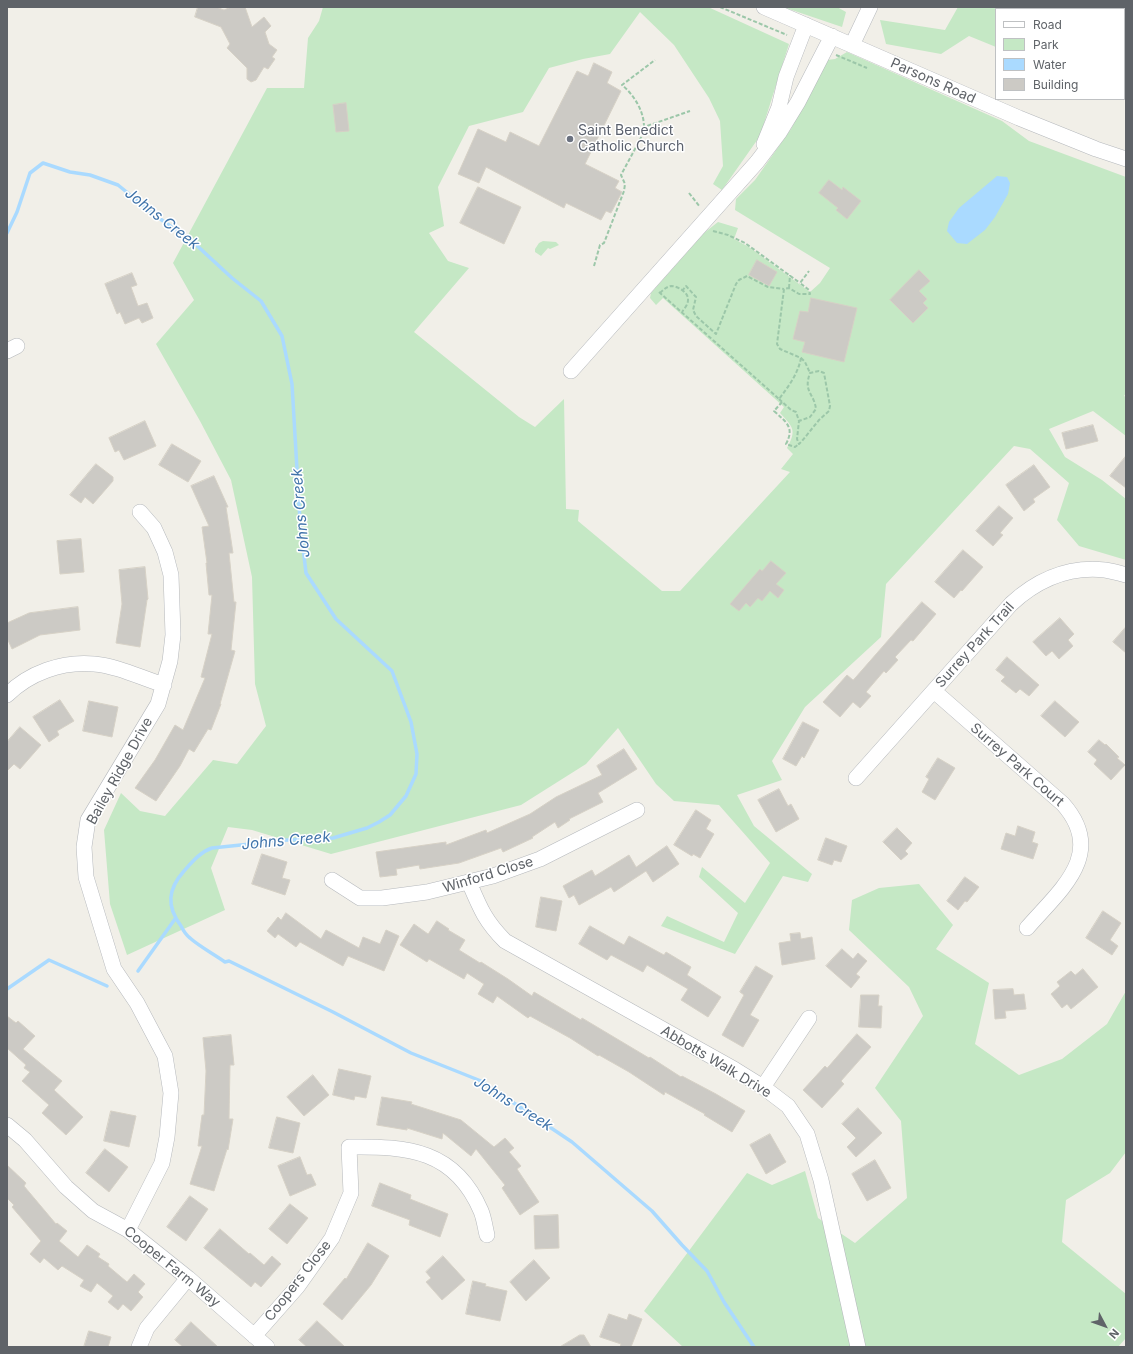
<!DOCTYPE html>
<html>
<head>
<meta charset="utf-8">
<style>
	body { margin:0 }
	#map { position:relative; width:1133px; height:1354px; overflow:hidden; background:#f1efe8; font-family:Inter,sans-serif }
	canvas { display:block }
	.frame { position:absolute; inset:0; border:8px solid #5f6368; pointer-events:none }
	.legend { position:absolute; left:995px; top:8px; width:130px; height:92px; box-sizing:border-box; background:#fff; border:1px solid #bfc1c3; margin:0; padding:5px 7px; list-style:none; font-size:12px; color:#5f6368 }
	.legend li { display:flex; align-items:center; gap:8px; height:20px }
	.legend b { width:20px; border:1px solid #bfc1c3 }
	.north { position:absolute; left:1085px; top:1306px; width:40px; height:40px; -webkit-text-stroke:3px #fff; paint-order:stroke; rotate:131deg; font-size:11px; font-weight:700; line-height:16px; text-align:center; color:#5f6368 }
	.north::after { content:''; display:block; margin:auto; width:14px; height:18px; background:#5f6368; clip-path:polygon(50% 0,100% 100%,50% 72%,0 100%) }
</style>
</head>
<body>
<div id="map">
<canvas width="1133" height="1354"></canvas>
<div class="frame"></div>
<ul class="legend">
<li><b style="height:5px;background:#fff"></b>Road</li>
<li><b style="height:11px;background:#c5e8c5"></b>Park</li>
<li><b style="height:11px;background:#aadaff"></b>Water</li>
<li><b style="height:11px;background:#cccac5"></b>Building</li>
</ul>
<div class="north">N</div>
</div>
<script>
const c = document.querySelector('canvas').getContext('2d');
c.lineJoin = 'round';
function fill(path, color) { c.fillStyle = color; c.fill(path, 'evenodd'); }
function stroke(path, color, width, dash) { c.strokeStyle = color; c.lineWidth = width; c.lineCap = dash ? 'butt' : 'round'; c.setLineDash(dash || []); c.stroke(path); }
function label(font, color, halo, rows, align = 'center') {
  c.font = font + ' Inter,sans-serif'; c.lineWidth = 3; c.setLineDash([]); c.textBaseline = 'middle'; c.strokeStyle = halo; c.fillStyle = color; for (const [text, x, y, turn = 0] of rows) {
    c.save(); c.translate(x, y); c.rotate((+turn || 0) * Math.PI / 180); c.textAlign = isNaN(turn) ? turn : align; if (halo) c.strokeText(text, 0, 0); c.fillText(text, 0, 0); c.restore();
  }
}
const green = new Path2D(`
	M323 7H708L789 44 760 136 722 190 713 184 723 166 720 121 709 98 674 45 640 12 610 54 583 59 549 68 523 112 469 126 438 187 444 226 429 233 448 261 469 268 414 332 519 417 535 427 564 399 566 509 579 510 578 521 662 591H680L790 472 781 469 793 454 787 448C797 430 793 427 780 413L784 407 663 298 656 305 650 298 651 293 704 233 718 222 738 228 734 239 749 247 810 292 820 283 830 268 735 210 736 199 755 180 791 129 827 60 835 59 847 52 1002 121 1029 141 1126 177V393L1124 396 1126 397V436L1093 411 1049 429 1065 457 1102 480 1126 499V560L1079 546 1057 520 1069 483 1030 449 1014 446 886 584 881 637 805 707 772 761 782 780 737 795 754 826 812 874 808 882 783 876 735 954 661 926 667 916 724 942 738 913 699 877 702 867 745 903 770 863 719 805 674 801 656 784 618 728 586 764 521 805 331 854 252 830 228 827 211 868 225 910 127 955 110 904 104 830 121 793 140 811 165 816 213 760 237 764 266 726 255 684 252 577 231 480 200 421 156 344 194 300 173 263 267 88H304L308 38 319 21Z
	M783 7H837L846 12 842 27Z
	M958 7H1017L1018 9H996V47L969 36 941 54 886 44 880 20 945 30Z
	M543 241 556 242 559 245 550 249 548 248 541 256 535 252V249L539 243Z
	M919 884 953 925 936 949 989 983 975 1044 1019 1075 1062 1059 1107 1024 1126 991V1152L1110 1173 1066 1200 1062 1242 1126 1294V1338L1118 1347H683L644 1311 747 1173 772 1185 805 1171 818 1218 855 1243 907 1198 901 1121 875 1088 923 1016 909 987 849 930 852 900 879 888Z`);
const water = new Path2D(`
	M997 176 1007 177 1010 183 1008 194 995 217 985 230 967 244 957 243 947 231 949 222 959 208Z`);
const stream = new Path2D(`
	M7 233 17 212 30 173 43 163 70 172 90 175 118 185 156 216 193 242 232 278 261 301 282 336 292 384 300 521 306 573 336 619 392 671 411 722 417 754 416 774 406 796 390 815 379 822 367 828 333 838 265 841 260 843 212 848C200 852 192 862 184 871 168 889 166 906 181 926 183 930 186 935 190 938 200 947 214 954 225 962L229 961 333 1012 411 1053 481 1081 572 1142 652 1211 682 1245 707 1271 724 1302 754 1347
	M138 971 175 919
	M7 989 49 960 107 986`);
const building = new Path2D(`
	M198 7H216L224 10 231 7H245L252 27 264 17 271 26 265 32 269 44 277 50 272 57 275 59 268 69 264 67 256 80 251 82 247 79V68L227 48 230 44 221 27 195 17Z
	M594 63 612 72 607 83 621 91 585 164 619 181 615 188 622 192 611 213 606 211 601 220 566 203 564 208 486 167 479 183 458 174 478 129 506 142 510 132 539 146 577 71 588 76Z
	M346 103 349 131 336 132 333 105Z
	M829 180 842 190 843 187 861 201 847 219 836 210 838 208 819 193Z
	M478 187 521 207 504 244 460 223Z
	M757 260 777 272 769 286 749 275Z
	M919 270 930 281 919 291 927 299 923 303 928 308 913 323 890 300Z
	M132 273 137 285 131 287 138 306 147 303 153 318 142 323 139 318 125 324 120 312 117 314 105 284Z
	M811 298 857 308 844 362 802 352 805 342 793 339 800 311 808 312Z
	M145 421 156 446 124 460 119 450 115 452 109 438Z
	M1093 425 1098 441 1066 449 1062 433Z
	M172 444 201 461 188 482 159 465Z
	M1126 456V488L1110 476Z
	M96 464 113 477V481L93 504 85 497 81 503 70 495Z
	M1034 465 1050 487 1033 499 1035 502 1024 511 1006 485Z
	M214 476 228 507H226L233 553H229L234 602H236L231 650 235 651 220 704H221L211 730 208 729 194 752 189 749 180 766 156 801 135 788 155 760 175 725 183 730 205 678 201 677 212 634H208L212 595H209L206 563H207L202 527 209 526 191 486Z
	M999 506 1013 518 1000 533 1003 535 993 546 976 531Z
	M81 539 84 572 60 574 57 541Z
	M963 550 983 567 962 591 961 590 954 598 935 582Z
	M771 561 786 573 776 584 784 590 778 598 770 591 762 601 758 598 750 607 746 603 739 611 730 604 760 569 762 571Z
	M145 567 148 599 147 600 140 647 116 643 122 604 119 570Z
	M922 602 936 614 913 641 911 640 895 657 898 660 886 673 884 671 866 692 871 696 860 708 853 702 840 717 823 702 847 675 853 680Z
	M78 607 80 630 40 635 12 649 7 638V623L29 613Z
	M1060 618 1074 634 1068 640 1073 646 1059 659 1052 651 1046 656 1033 642Z
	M1126 627V653L1113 642Z
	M1007 657 1039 685 1029 696 1020 689 1016 693 1001 681 1005 677 996 670Z
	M60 700 74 721 57 731 59 735 49 742 33 717Z
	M89 701 118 707 112 737 83 731Z
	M1055 701 1079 722 1065 737 1041 716Z
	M803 722 819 730 804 758 802 756 796 766 783 759Z
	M20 727 41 745 20 769 14 764 7 771V742Z
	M1099 740 1105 745 1106 744 1119 757 1117 758 1125 765 1111 780 1094 764 1097 760 1088 752Z
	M624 749 637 769 598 793 603 802 569 819 570 820 558 828 555 822 532 837 533 838 503 852 501 848 459 863 420 869 419 865 396 869 397 875 380 877 376 852 446 842V845L486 830 487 833 530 814 556 797 602 775 597 766Z
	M938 758 955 768 935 800 922 792 929 779 926 777Z
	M779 789 788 806 791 804 799 819 776 832 758 800Z
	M696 810 711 820 706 829 714 834 700 858 693 854 692 856 674 845Z
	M1018 826 1035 832 1032 842 1038 844 1033 859 1001 849 1006 833 1015 836Z
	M897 828 912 843 905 851 908 854 901 860 883 842Z
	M826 838 847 846 841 862 834 860 832 865 818 860Z
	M667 846 679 864 653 882 646 871 614 892 611 887 579 905 574 895 569 898 563 886 592 870 595 876 629 855 636 867Z
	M262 854 287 862 282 878 290 880 285 895 252 884Z
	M965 877 979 887 967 902 965 901 958 910 947 901Z
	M541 897 562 901 556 931 536 927Z
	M1103 911 1121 923 1110 940 1118 946 1112 955 1086 938Z
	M286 913 321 939 326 930 359 948 363 937 380 944 386 930 399 936 384 971 348 956 343 966 300 942 296 947 278 934 275 938 267 931 278 917 281 920Z
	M437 921 449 929 448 930 465 940 459 950 480 963 481 962 508 979 532 996 534 992 581 1020 582 1018 649 1058 650 1057 681 1077 682 1076 716 1094 745 1111 732 1132 704 1115 705 1114 665 1092 664 1095 629 1072 599 1055 598 1056 570 1038 530 1016 528 1018 497 996 493 1003 478 994 484 984 467 973 464 979 429 959 427 962 400 945 414 924 428 934Z
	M590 926 624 945 629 936 664 955 666 952 691 967 687 975 721 997 708 1017 681 1000 688 989 647 965 643 972 611 955 607 960 579 944Z
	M800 933 801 939 812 937 815 959 782 965 779 943 791 941 790 934Z
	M842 949 853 959 858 953 867 961 856 974 860 977 851 988 826 966Z
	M756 966 773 976 750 1015 759 1020 743 1047 722 1035 744 995 740 992Z
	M1083 969 1098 987 1071 1009 1067 1004 1062 1008 1051 994 1060 986 1057 982 1071 971 1075 975Z
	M1013 989 1014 995 1024 994 1026 1009 1005 1011 1006 1018 995 1019 993 990Z
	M861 995H879L878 1006H882L881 1028 859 1027Z
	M7 1016 16 1023 18 1021 35 1036 23 1049 62 1081 54 1090 83 1117 66 1135 42 1113 49 1105 22 1081 30 1072 24 1068 26 1065 7 1048Z
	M857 1034 871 1047 841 1081 844 1084 822 1108 803 1090 825 1066 827 1068Z
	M231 1035 234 1065H230L229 1119H233L228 1150 227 1149 214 1191 190 1184 202 1146H198L202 1115H204L206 1071 203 1038Z
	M339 1069 371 1076 366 1098 355 1096 354 1100 333 1095Z
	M313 1075 329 1095 304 1116 287 1097Z
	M382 1097 412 1102 411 1104 461 1120 494 1147 505 1138 514 1148 509 1152 521 1166 517 1169 539 1202 520 1215 502 1188 505 1185 476 1149 471 1156 443 1133 442 1139 407 1128V1130L377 1125Z
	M858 1108 882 1133 856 1157 847 1147 856 1138 842 1124Z
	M111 1111 136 1116 129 1147 104 1141Z
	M277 1117 300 1123 293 1153 269 1148Z
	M770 1134 786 1162 766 1174 750 1145Z
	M105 1149 128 1167 109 1192 86 1173Z
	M300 1157 307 1175 311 1174 316 1185 290 1196 278 1166Z
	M875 1160 891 1188 867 1201 852 1174Z
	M7 1165 26 1183 24 1186 56 1224 57 1223 67 1231 59 1241 78 1257 87 1245 100 1254 98 1257 109 1264 108 1266 127 1282 134 1274 145 1284 138 1292 143 1297 131 1311 123 1304 118 1310 108 1302 113 1296 97 1283 91 1292 80 1286 84 1280 62 1266 58 1270 44 1258 40 1263 30 1254 41 1241 12 1207 14 1205 7 1198Z
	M380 1183 411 1195 410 1199 448 1214 440 1237 409 1225 410 1220 372 1206Z
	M190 1196 208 1209 186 1241 167 1227Z
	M290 1204 308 1218 287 1244 269 1229Z
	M558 1215 559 1248 535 1249 534 1216Z
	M220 1229 249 1254 250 1253 264 1265 272 1256 281 1264 261 1287 255 1282 251 1287 204 1248Z
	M368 1243 389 1256 371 1285 342 1320 323 1304 345 1278 346 1279Z
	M443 1256 465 1280 442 1300 426 1282 431 1278 426 1272Z
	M534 1260 550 1278 526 1301 510 1282Z
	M473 1281 486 1284 485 1286 507 1291 500 1321 466 1314Z
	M609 1314 627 1320 629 1314 642 1319 631 1347H620L621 1344 600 1337Z
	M317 1321 345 1347H307L299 1340Z
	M191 1322 218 1347H183L175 1340Z
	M89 1331 111 1337 108 1347H84Z
	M580 1335H584L591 1347H560Z`);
const path = new Path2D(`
	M720 7 787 35
	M836 55 867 68
	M644 127C644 111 634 95 622 85L655 60
	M689 193 700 207
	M713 231 728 235 745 243 800 283
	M594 266 600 245 604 243 624 191 625 184 621 175 643 134 644 127 690 111
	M789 288 790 275
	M682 291 686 286 696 297 693 310 696 316 716 334 736 284 739 280 747 276 768 287 784 289
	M659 292 779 399C788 387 798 374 801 358L780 349 777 344 784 289 789 288 799 294H810L809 290 800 283 809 271
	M660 293C663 290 666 287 671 286 678 286 689 293 688 300 688 305 684 309 682 312
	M801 358 805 362 810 373
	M779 399 791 410 796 412 799 421 810 417 816 409C814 393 803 392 810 373L819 371 824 373 830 406 829 411 819 420 802 441 799 444 797 439 799 421
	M782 402 774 411C786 422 795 427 786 444L795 447 799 444`);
const minor = new Path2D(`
	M764 7 1019 118 1096 149 1126 159
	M852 45 870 7
	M764 144 779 107 786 77 806 25
	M7 351 17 346
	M571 371 757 162 779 133 798 102 832 36
	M934 691 1063 804C1107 854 1060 890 1027 928
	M7 695C29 673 62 661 94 664 118 666 141 678 164 685
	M856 778 1011 604C1037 580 1068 566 1105 570 1112 571 1119 573 1126 575
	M332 880 360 898H382L427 892 493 876 540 859 637 810
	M469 882C480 908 485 921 505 941L734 1069 763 1087 788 1106 807 1134 821 1180 858 1347
	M763 1087 809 1018
	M7 1125 25 1140 66 1187 93 1211 128 1230 188 1278 267 1347
	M128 1230 162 1163 167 1137 171 1093 165 1056 137 1003 114 969 86 877 84 847 88 820 158 704 170 661 173 635 171 575 165 552 154 528 140 512
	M254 1336 298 1286 332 1238 351 1193 349 1147C408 1146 455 1150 481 1211 484 1218 485 1227 487 1235
	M139 1347 147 1328 188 1278`);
const markers = [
	[570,139,4,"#6b7280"]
];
const streetNames = [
	["Parsons Road",933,81,24],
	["Surrey Park Trail",975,645,-48],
	["Surrey Park Court",1017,765,41],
	["Bailey Ridge Drive",120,771,-61],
	["Winford Close",488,875,-17],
	["Abbotts Walk Drive",716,1062,31],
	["Cooper Farm Way",172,1267,39],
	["Coopers Close",298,1281,-52]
];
const worshipNames = [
	["Saint Benedict",578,131],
	["Catholic Church",578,147]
];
const waterNames = [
	["Johns Creek",162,219,38],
	["Johns Creek",301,513,-95],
	["Johns Creek",286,841,-5],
	["Johns Creek",513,1104,32]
];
fill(green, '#c5e8c5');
fill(water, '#aadaff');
stroke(stream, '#aadaff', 3.5);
fill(building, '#cccac5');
stroke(building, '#d6d1c6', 1);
stroke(minor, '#b5b8bc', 16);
stroke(path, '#9cc7a9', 2, [4, 2]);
stroke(minor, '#fff', 15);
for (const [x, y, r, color] of markers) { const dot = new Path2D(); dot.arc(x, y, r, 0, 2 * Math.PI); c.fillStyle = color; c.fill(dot); stroke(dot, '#fff', 1.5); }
label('14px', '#5f6368', '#fff', streetNames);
label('14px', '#5b616d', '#fff', worshipNames, 'left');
label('italic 15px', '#4174aa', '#fff', waterNames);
</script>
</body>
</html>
